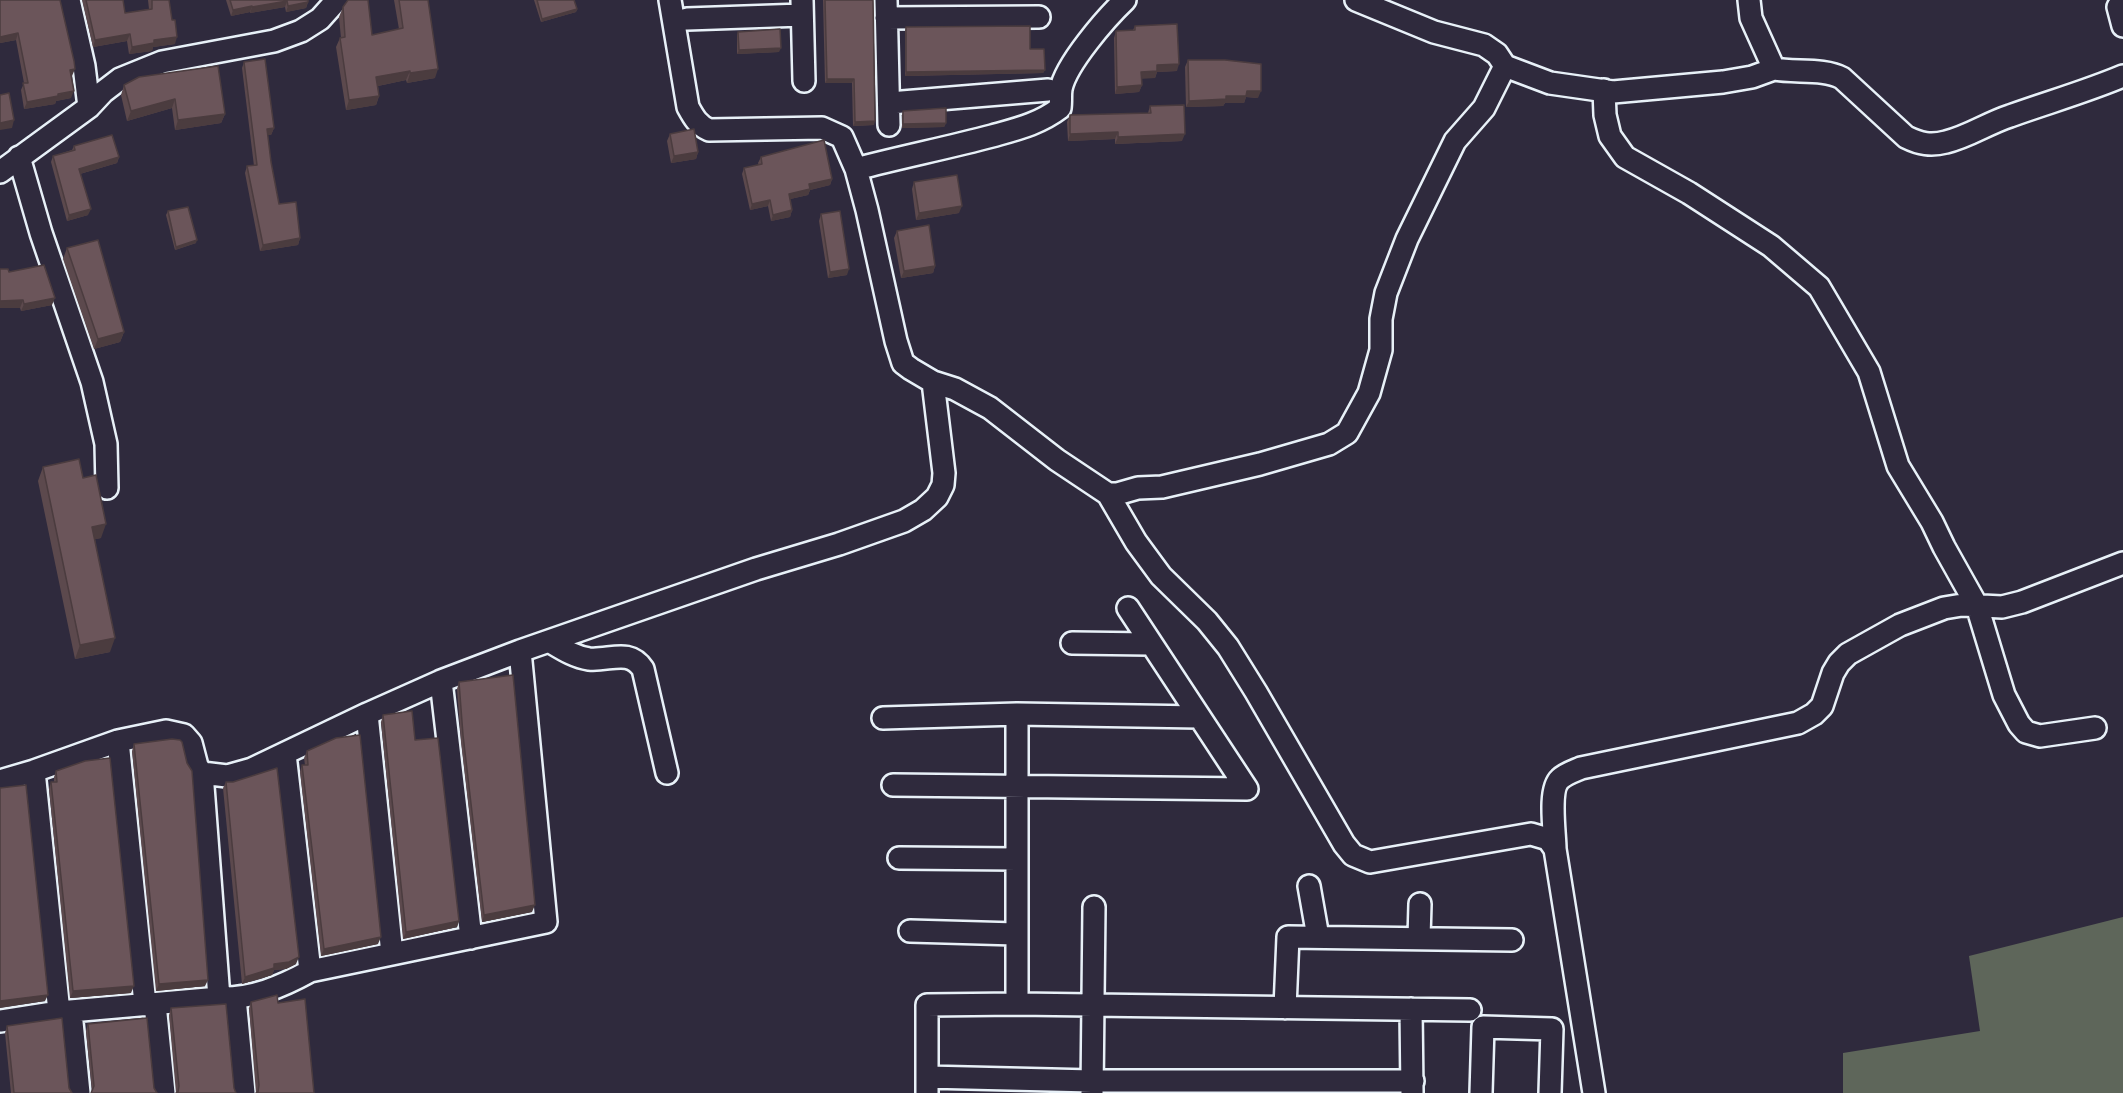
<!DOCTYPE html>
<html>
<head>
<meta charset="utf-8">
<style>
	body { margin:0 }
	canvas { display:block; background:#2f2a3d }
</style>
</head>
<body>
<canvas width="2123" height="1093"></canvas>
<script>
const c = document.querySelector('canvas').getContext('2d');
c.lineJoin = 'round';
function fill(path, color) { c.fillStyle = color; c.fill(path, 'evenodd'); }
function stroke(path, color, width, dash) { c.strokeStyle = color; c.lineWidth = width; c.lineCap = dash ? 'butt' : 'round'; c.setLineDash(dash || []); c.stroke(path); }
const green = new Path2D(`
	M2123 917V1093H1843V1053L1980 1031 1969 956Z`);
const minor = new Path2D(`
	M69 0 84 66 89 107
	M670 0 688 107C694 118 698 125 709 130L822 128 842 137 856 169 867 210 896 341 903 363 911 369 933 382 955 389 990 408 1057 460 1108 494 1136 542 1161 576 1207 621 1228 647 1256 692 1344 844 1353 855 1370 862 1531 834 1548 839 1555 849 1594 1093
	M802 0 804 81
	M886 0 889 125
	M1356 0 1434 32 1484 45 1497 54 1505 66 1550 83 1613 92 1723 82 1752 77 1774 69
	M1749 0 1751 18 1774 69C1795 73 1824 68 1842 78L1906 137C1920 144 1931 146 1946 142 1968 137 1988 123 2010 116 2049 102 2085 92 2123 76
	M2118 7 2123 26
	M886 18 1039 17
	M687 19 802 15
	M1604 90 1605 115 1610 136 1625 157 1689 193 1771 246 1819 287 1869 372 1898 466 1932 522 1944 547 1977 606 2004 695 2019 724 2026 732 2040 736 2095 728
	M890 103 1048 90
	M19 157 41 233 92 382 106 444 107 488
	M856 169C901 157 947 148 992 136 1017 129 1039 124 1060 108 1061 102 1060 95 1061 89 1066 64 1106 18 1125 0
	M0 172 89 107 103 92 120 79 162 62 274 41 301 31 320 19 337 0
	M1108 494H1117L1138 488 1162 487 1260 464 1329 444 1347 433 1369 393 1381 350V319L1386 293 1407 239 1455 141 1484 108 1505 66
	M549 641C561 648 574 657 589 659 610 661 629 648 643 669L667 773
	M1072 643 1150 644
	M441 681 471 938
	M367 714 392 954
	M883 718 1017 714 1199 717
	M118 741 145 1004
	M285 754 310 971
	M34 771 59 1012
	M202 773 219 998
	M0 781 34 771 118 741 166 731 184 735 191 743 197 766 202 773 227 776 252 769 367 714 441 681 520 651 756 569 839 544 904 521 923 510 937 497 943 485 944 473 933 382
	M893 785 1247 789 1128 608
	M1555 849C1555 833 1548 790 1560 779 1565 774 1574 771 1581 768L1798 723 1814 714 1822 706 1833 673 1839 663 1848 654 1900 625 1944 608 1962 605 2002 607 2022 602 2123 563
	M899 858 1017 859
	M1309 886 1318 937
	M910 931 1016 934
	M1419 938 1420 904
	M235 998 244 1093
	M155 1004 164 1093
	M1017 1004V714
	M1285 1008 1288 937 1512 940
	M1411 1009 1412 1092
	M71 1012 79 1093
	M0 1021 59 1012 219 998C252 999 281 987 310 971L546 922 520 651
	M927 1077 1092 1081H1413
	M927 1093V1005L1017 1004 1470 1010
	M1092 1093 1094 907
	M1481 1093 1483 1027 1552 1029 1550 1093`);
const wall = new Path2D(`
	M0 0 72 76H71V98L56 101 55 104 24 109 21 90 24 83 16 40 0 43Z
	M82 0H123L125 13 149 9 148 0H169L175 44 153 47 152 51 129 54 127 41 93 47Z
	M226 0H308V2L306 8 286 12 285 7 250 13V12L231 16Z
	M394 0H428L435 78 407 83 406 80 378 86 379 96 376 105 346 110 336 47 340 38H341L339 17 343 7 372 35 399 29Z
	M534 0H574L577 9 576 12 541 22Z
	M823 0H873L874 125 853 126 852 83H825Z
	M1135 26 1177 71 1157 72 1155 78H1141L1142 85 1139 92 1115 94 1114 38 1116 31 1133 30Z
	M906 27 1030 49 1045 70 1043 73 905 76V31Z
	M738 32 779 52 737 54V35Z
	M1188 60 1258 98 1246 97 1244 103H1225L1223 106 1186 107 1185 67Z
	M244 62 274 128 271 135H267L271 162 279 204 300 238 298 245 260 251 245 173 247 166H254L242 68Z
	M124 85 225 114 221 123 175 130 172 108 127 121 121 95Z
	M1150 106 1182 141 1115 144V139L1068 141 1067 122 1070 115 1148 113Z
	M903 111 946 123 944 127 902 128V115Z
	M670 134 698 152 696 159 671 163 667 141Z
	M74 146 119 157 117 163 80 174 88 215 67 221 51 162 53 156 72 150Z
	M761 157 832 179 830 185 810 190 808 195 790 199 792 210 790 217 771 221 768 206 750 210 742 174 744 168 759 165 758 163Z
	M914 182 959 213 916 220 912 189Z
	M168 211 196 243 175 250 166 215Z
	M821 214 847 275 828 278 819 221Z
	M897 231 935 266 933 273 901 278 894 238Z
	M67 248 124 332 120 342 94 349 63 259Z
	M9 272 52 305 21 311Z
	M43 467 83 478 101 538 95 539 110 652 75 659 38 481Z
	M459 682 532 912 482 922 461 742 457 689Z
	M383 715 459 921 457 927 403 939 381 722Z
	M134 744 205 986 156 991 132 751Z
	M307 751 378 944 321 956 300 772 302 765H305L304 758Z
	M56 771 131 993 70 998 49 789 51 782H54V777Z
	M226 782 296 964 286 969 274 970 272 975 242 984 223 788Z
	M251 1002 278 1003 314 1093H256L249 1008Z
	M171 1008 234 1088 176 1093 169 1015Z
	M88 1024 154 1088 92 1091 86 1031Z
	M7 1026 69 1088 72 1093H11L5 1033Z`);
const shadedWall = new Path2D(`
	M287 1 285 7 250 13 252 7Z
	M308 2 306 8 286 12 288 6Z
	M252 6 250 12 231 16 233 10Z
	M577 9 576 12 541 22 542 19Z
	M18 33 16 40 0 43V37Z
	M130 34 127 41 93 47 95 40Z
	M177 37 175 44 153 47 152 51 129 54 132 47 154 40Z
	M781 48 779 52 737 54 739 50Z
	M1179 64 1177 71 1157 72 1155 78 1139 79 1141 72 1157 65Z
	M75 69 72 76 67 77 70 70Z
	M438 69 435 78 407 83 410 73Z
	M1045 70 1043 73 905 76 906 72Z
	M410 71 406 80 373 87 376 77Z
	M827 79H854L852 83H825Z
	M1142 85 1139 92 1115 94 1117 87Z
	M74 91 71 98 56 101 55 104 24 109 27 102Z
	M1247 91H1261L1258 98 1246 97 1244 103H1225L1223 106 1186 107 1189 101Z
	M379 96 376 105 346 110 349 100Z
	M175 99 172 108 127 121 131 111Z
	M225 114 221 123 175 130 178 120Z
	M14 120 12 128 0 130V123Z
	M875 121 874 125 853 126 855 122Z
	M946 123 944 127 902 128 903 124Z
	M274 128 271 135H265L267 129Z
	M1118 132 1115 139 1068 141 1070 134Z
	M1185 134 1182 141 1115 144 1118 137Z
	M698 152 696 159 671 163 674 156Z
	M119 157 117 163 76 175 79 169Z
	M832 179 830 185 810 190 808 195 786 200 789 194 809 184Z
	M770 200 768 206 750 210 752 204Z
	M962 206 959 213 916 220 919 213Z
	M91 209 88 215 67 221 69 215Z
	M792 210 790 217 771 221 773 215Z
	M300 238 298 245 260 251 263 245Z
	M197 240 196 243 175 250 176 247Z
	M935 266 933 273 901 278 904 271Z
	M849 269 847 275 828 278 830 272Z
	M55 298 52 305 21 311 24 304Z
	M23 300 20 308H0V301Z
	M124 332 120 342 94 349 98 339Z
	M106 524 101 538 87 541 92 527Z
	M115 638 110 652 75 659 80 645Z
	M535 905 532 912 482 922 484 915Z
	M459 921 457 927 403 939 406 932Z
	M381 937 378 944 321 956 324 949Z
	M299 957 296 964 286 969 274 970 272 975 242 984 245 977 274 964Z
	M208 980 205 986 156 991 159 984Z
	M134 986 131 993 70 998 73 991Z
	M48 995 45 1001 0 1008V1001Z`);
const building = new Path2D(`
	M0 0H60L74 61 75 69 70 70 74 91 58 94V96L27 102 23 83H28L18 33 0 37Z
	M86 0H123L125 13 152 9V0H169L172 20H175L177 37 154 40V43L132 47 130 34 95 40Z
	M230 0H308V2L288 6 287 1 252 7V6L233 10Z
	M348 0H368L372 35 403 28 399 0H428L438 69 410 73V71L376 77 379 96 349 100 340 38 345 37 343 7Z
	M537 0H574L577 9 542 19Z
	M825 0H873L875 121 855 122 854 79H827Z
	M1177 24 1179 64 1157 65V71L1141 72 1142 85 1117 87 1116 31 1135 30V26Z
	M1030 26V49H1044L1045 70 906 72V27Z
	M780 29 781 48 739 50 738 32Z
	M265 59 274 128 267 129 271 162 279 204 296 202 300 238 263 245 247 166 257 165 244 62Z
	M1188 60H1225L1261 64V91H1247L1246 96H1226V99L1189 101Z
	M218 66 225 114 178 120 175 99 131 111 124 85 139 77Z
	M9 93 14 120 0 123V95Z
	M1184 105 1185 134 1118 137V132L1070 134V115L1151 113 1150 106Z
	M946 108V123L903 124V111Z
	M694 129 698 152 674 156 670 134Z
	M112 135 119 157 79 169 91 209 69 215 53 156 75 150 74 146Z
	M824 140 832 179 809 184 810 189 789 194 792 210 773 215 770 200 752 204 744 168 762 164 761 157Z
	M957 175 962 206 919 213 914 182Z
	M188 207 197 240 176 247 168 211Z
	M840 211 849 269 830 272 821 214Z
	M929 225 935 266 904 271 897 231Z
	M98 240 124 332 98 339 67 248Z
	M44 265 55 298 24 304 23 300 0 301V269H8L9 272Z
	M79 459 83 478 96 475 106 524 92 527 115 638 80 645 43 467Z
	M513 675 535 905 484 915 463 735 459 682Z
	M412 711 415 740 438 738 459 921 406 932 383 715Z
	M360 735 381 937 324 949 302 765H308L307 751 336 738Z
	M172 739 180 740 182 742 187 763 192 771 208 980 159 984 134 744Z
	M110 758 134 986 73 991 51 782H57L56 771 85 761Z
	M277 768 299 957 289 962 274 964V968L245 977 226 782H233Z
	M26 785 48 995 0 1001V788Z
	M277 995 278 1003 305 999 314 1093H256L258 1092 259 1085 251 1002Z
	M226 1004 234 1088 236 1093H176L178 1092 179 1086 171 1008Z
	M62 1018 69 1088 72 1093H14L7 1026Z
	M147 1018 154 1088 157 1093H91L94 1086 88 1024Z`);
fill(green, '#5e665a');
stroke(minor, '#e8f1f8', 26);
stroke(minor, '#2f2a3d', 21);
fill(wall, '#5c494d');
fill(shadedWall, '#4b3c3f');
fill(building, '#6b555a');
stroke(building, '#4b3c3f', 1.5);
</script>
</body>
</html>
